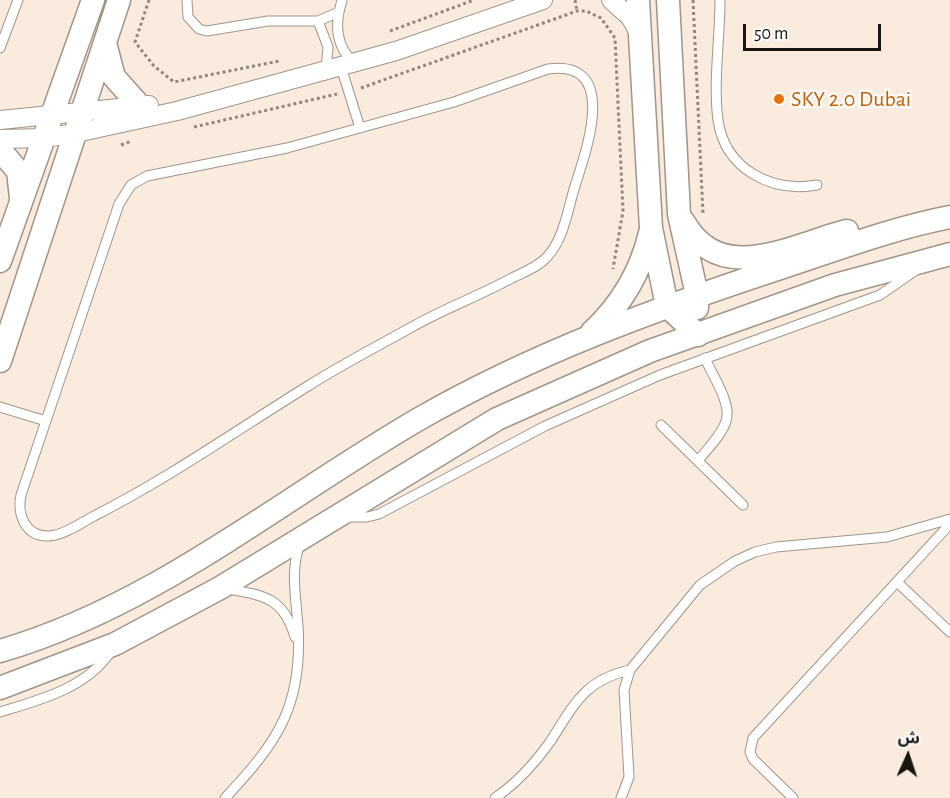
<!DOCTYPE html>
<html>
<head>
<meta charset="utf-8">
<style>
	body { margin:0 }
	#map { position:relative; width:950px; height:798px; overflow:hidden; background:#f9ebdd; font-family:"Alegreya Sans","Noto Sans Arabic",sans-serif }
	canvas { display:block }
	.north { position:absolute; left:878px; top:726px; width:60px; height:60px; -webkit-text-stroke:4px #fdfaf7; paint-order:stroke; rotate:3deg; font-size:16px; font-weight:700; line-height:24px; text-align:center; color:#19140f }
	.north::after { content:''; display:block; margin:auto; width:21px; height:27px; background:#19140f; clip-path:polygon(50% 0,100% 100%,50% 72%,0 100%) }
	.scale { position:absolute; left:743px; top:24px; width:138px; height:27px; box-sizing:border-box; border:3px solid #19140f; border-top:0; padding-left:8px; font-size:18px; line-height:21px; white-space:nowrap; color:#19140f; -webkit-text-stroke:4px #fdfaf7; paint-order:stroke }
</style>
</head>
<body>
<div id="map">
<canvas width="950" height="798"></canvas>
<div class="north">ش</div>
<div class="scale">50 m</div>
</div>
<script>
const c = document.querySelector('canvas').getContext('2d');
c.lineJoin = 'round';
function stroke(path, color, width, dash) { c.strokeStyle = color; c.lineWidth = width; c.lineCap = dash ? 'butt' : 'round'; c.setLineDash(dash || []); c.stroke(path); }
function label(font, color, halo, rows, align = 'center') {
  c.font = font + ' "Alegreya Sans",sans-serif'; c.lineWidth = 5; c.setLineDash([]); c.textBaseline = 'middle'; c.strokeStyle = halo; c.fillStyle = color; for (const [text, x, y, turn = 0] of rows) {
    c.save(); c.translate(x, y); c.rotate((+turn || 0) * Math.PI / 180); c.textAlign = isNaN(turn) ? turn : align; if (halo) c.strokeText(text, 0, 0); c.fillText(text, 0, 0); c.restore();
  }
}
const path = new Path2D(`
	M149 0 135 42 154 66 174 82 279 61
	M575 0 577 11
	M693 0 703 214
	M390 31 474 0
	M361 88 577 11H586L601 18 615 38 623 211 613 269
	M194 127 337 94
	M121 145 132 141`);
const service = new Path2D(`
	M187 0 188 17 199 29 207 31 268 21H318L339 12 342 0
	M720 0C720 38 713 83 718 120 725 169 771 193 817 185
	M339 12C335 32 339 49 354 63
	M318 21 328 47 326 70
	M0 48 18 0
	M341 67 360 128
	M548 69C620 59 586 151 575 186 568 208 564 239 547 257 538 267 524 272 512 278 479 296 443 309 410 328 376 347 341 365 308 386 237 430 169 478 94 516 81 523 64 535 49 536 25 537 17 514 21 495L119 204 131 185 147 176 287 148 454 102Z
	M0 407 46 421
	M661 425 743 505
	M698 461C707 449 722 435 726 421 732 403 712 375 705 358
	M346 517H367L379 514 545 426 660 375 880 295 916 270
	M897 582 950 632
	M227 589C264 595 284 598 295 637
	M0 712C40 700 87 688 111 651
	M225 798C278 742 303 705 298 626 296 596 290 572 300 543
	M495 798C517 783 535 763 550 742 574 705 584 680 630 670
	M621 798 629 777 624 690 630 670 700 585 735 561 755 552 776 547 887 537 950 519
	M793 798 753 759 750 752 753 738 950 524`);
const minor = new Path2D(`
	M611 0 630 17 640 35
	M0 120 149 105
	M0 139 45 138 76 133 177 111 396 51 543 0`);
const tertiary = new Path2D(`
	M638 0 651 228 667 306 698 335
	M668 0 679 214 697 295V308
	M105 43 114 77 139 105
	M0 150 18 171 21 198
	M683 221C721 288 791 245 847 231
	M0 261 93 0
	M592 332C621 305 641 271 650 233
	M0 361 119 0
	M0 651C155 606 281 499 419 419 534 353 658 308 783 267 838 249 893 228 950 217
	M0 688 115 644 220 588 497 419 650 351 835 285 950 254`);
const markers = [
	[779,99,6,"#e8710a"]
];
const foodNames = [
	["SKY 2.0 Dubai",791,99]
];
stroke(service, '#a29588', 11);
stroke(minor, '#a29588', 20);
stroke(tertiary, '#a29588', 25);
stroke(path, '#90877d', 3, [3, 3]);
stroke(service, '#fff', 9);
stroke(minor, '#fff', 18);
stroke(tertiary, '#fff', 22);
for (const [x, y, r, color] of markers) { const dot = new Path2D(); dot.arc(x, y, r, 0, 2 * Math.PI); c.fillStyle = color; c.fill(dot); stroke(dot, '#fdfaf7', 2); }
label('22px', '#c56008', '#fdfaf7', foodNames, 'left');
</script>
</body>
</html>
